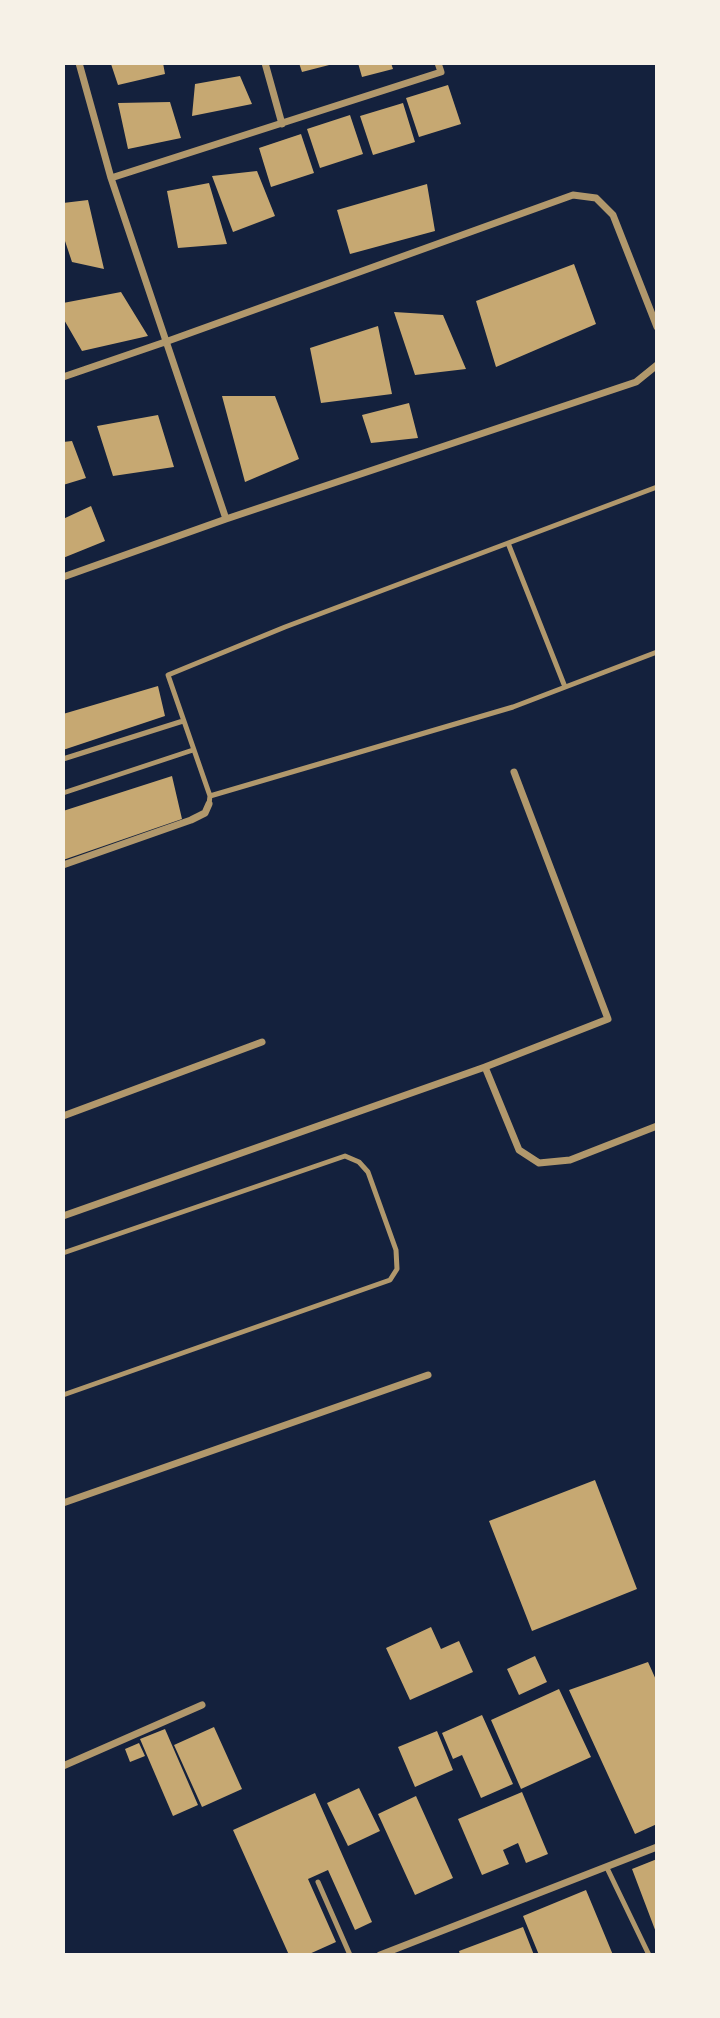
<!DOCTYPE html>
<html>
<head>
<meta charset="utf-8">
<style>
	body { margin:0 }
	#map { position:relative; width:720px; height:2018px; overflow:hidden; background:#14213d; font-family:"DejaVu Sans",sans-serif }
	canvas { display:block }
	.frame { position:absolute; inset:0; border:65px solid #f6f1e7; pointer-events:none }
</style>
</head>
<body>
<div id="map">
<canvas width="720" height="2018"></canvas>
<div class="frame"></div>
</div>
<script>
const c = document.querySelector('canvas').getContext('2d');
c.lineJoin = 'round';
function fill(path, color) { c.fillStyle = color; c.fill(path, 'evenodd'); }
function stroke(path, color, width, dash) { c.strokeStyle = color; c.lineWidth = width; c.lineCap = dash ? 'butt' : 'round'; c.setLineDash(dash || []); c.stroke(path); }
const building = new Path2D(`
	M114 63H163L165 74 118 85 111 64Z
	M299 63H333V64L302 72Z
	M358 63H391L393 69 362 77Z
	M240 76 252 104 192 116 195 84Z
	M448 85 461 124 419 137 406 98Z
	M170 102 181 138 128 149 118 103Z
	M403 103 415 142 373 155 360 116Z
	M350 115 363 154 320 168 307 129Z
	M301 134 314 173 271 187 259 148Z
	M257 171 275 216 233 232 212 176Z
	M209 183 227 244 178 248 167 191Z
	M427 184 435 231 350 254 337 210Z
	M88 200 104 269 72 262 63 235V203Z
	M574 264 596 324 496 367 476 301Z
	M121 292 148 336 82 351 63 318V303Z
	M394 312 443 315 466 369 415 375Z
	M378 326 392 394 321 403 310 348Z
	M222 396H275L299 459 245 482Z
	M409 403 418 438 371 443 362 415Z
	M158 415 174 467 113 476 97 426Z
	M72 441 86 478 63 485V442Z
	M91 506 105 541 63 558V519Z
	M158 686 165 716 63 750V714Z
	M172 776 182 819 63 860V811Z
	M595 1480 637 1589 532 1631 489 1521Z
	M431 1627 441 1649 459 1641 473 1672 410 1700 386 1648Z
	M535 1656 547 1682 519 1695 507 1669Z
	M648 1662 657 1682V1824L635 1834 569 1690Z
	M559 1689 591 1757 521 1789 491 1720Z
	M482 1715 513 1784 481 1798 462 1755 453 1759 442 1733Z
	M214 1727 242 1789 202 1807 174 1745Z
	M165 1729 198 1805 173 1816 140 1739Z
	M437 1731 453 1770 415 1787 398 1747Z
	M139 1743 145 1756 130 1762 125 1749Z
	M359 1788 380 1831 348 1846 327 1803Z
	M522 1792 548 1854 526 1863 518 1843 503 1850 509 1864 482 1875 458 1819Z
	M315 1793 372 1922 355 1930 328 1870 308 1879 336 1942 307 1955H289L233 1830Z
	M416 1796 453 1878 415 1895 378 1814Z
	M657 1859V1935L632 1869Z
	M586 1890 613 1955H539L523 1916Z
	M523 1927 534 1955H460L459 1951Z`);
const service = new Path2D(`
	M508 543 565 687
	M63 759 183 721
	M63 793 193 750
	M210 796 513 707 657 652
	M209 804 210 796 168 675 285 627 657 487
	M63 1253 345 1156 359 1162 368 1172 396 1250 397 1269 390 1280 63 1395
	M607 1868 649 1955
	M318 1882 350 1955`);
const minor = new Path2D(`
	M79 63 111 178 226 519
	M265 63 282 124
	M111 178 441 72 438 63
	M63 377 168 341 573 195 596 198 613 215 657 327
	M63 577 226 519 636 382 657 365
	M63 865 191 820 205 813 209 804
	M485 1067 608 1019 514 772
	M63 1116 262 1042
	M63 1216 485 1067 519 1150 539 1163 570 1160 657 1126
	M63 1503 428 1375
	M63 1766 202 1705
	M380 1955 657 1847`);
fill(building, '#c6a872');
stroke(service, '#b1986c', 5);
stroke(minor, '#b1986c', 7);
</script>
</body>
</html>
